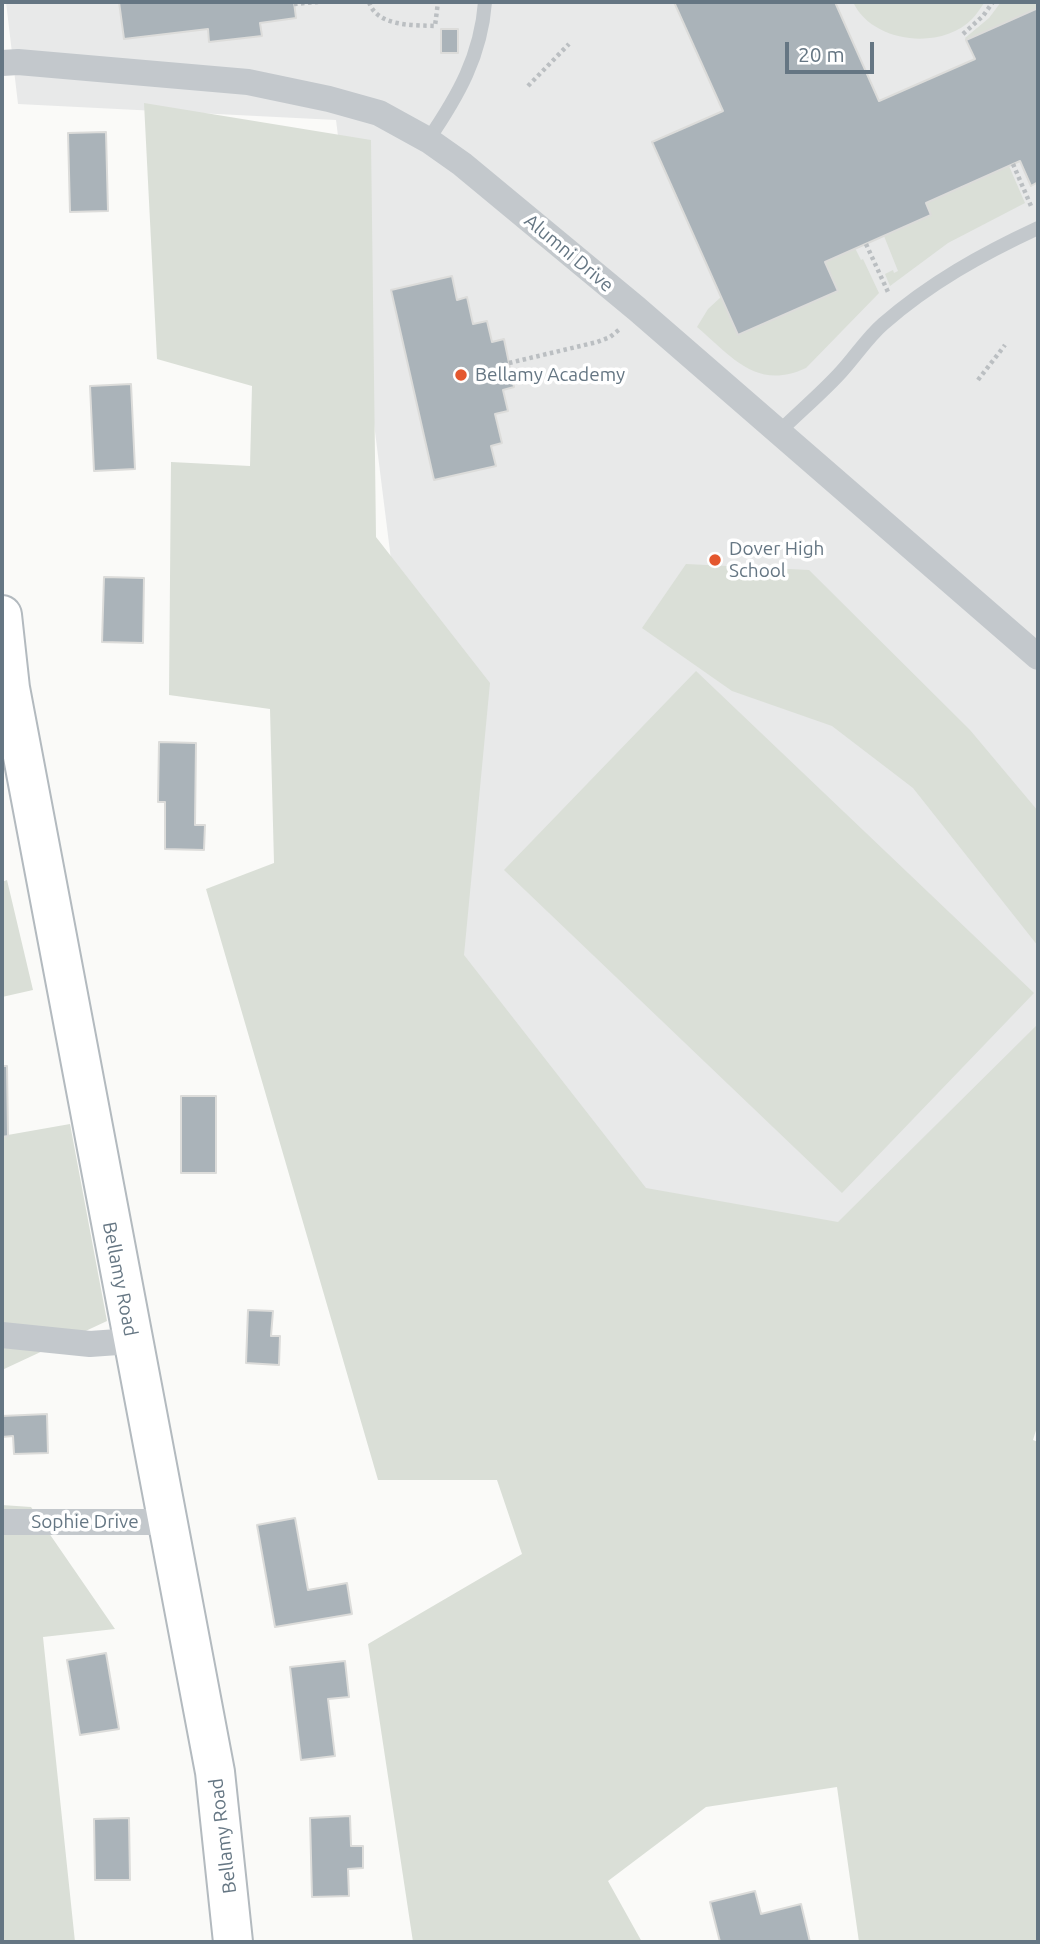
<!DOCTYPE html>
<html>
<head>
<meta charset="utf-8">
<style>
	body { margin:0 }
	#map { position:relative; width:1040px; height:1944px; overflow:hidden; background:#fafaf8; font-family:Ubuntu,sans-serif }
	canvas { display:block }
	.frame { position:absolute; inset:0; border:4px solid #657683; pointer-events:none }
	.scale { position:absolute; left:785px; top:42px; width:89px; height:32px; box-sizing:border-box; border:4px solid #657683; border-top:0; padding-left:9px; font-size:21px; line-height:24px; white-space:nowrap; color:#657683; -webkit-text-stroke:5px #fff; paint-order:stroke }
</style>
</head>
<body>
<div id="map">
<canvas width="1040" height="1944"></canvas>
<div class="frame"></div>
<div class="scale">20 m</div>
</div>
<script>
const c = document.querySelector('canvas').getContext('2d');
c.lineJoin = 'round';
function fill(path, color) { c.fillStyle = color; c.fill(path, 'evenodd'); }
function stroke(path, color, width, dash) { c.strokeStyle = color; c.lineWidth = width; c.lineCap = dash ? 'butt' : 'round'; c.setLineDash(dash || []); c.stroke(path); }
function label(font, color, halo, rows, align = 'center') {
  c.font = font + ' Ubuntu,sans-serif'; c.lineWidth = 7; c.setLineDash([]); c.textBaseline = 'middle'; c.strokeStyle = halo; c.fillStyle = color; for (const [text, x, y, turn = 0] of rows) {
    c.save(); c.translate(x, y); c.rotate((+turn || 0) * Math.PI / 180); c.textAlign = isNaN(turn) ? turn : align; if (halo) c.strokeText(text, 0, 0); c.fillText(text, 0, 0); c.restore();
  }
}
const built = new Path2D(`
	M6 2H1038V1211L702 1250 446 999 336 120 18 104Z`);
const green = new Path2D(`
	M853 2H985C981 7 977 14 972 19 941 51 872 43 853 2Z
	M1001 2H1038V8L966 40 965 38 989 18Z
	M144 103 371 140 376 537 490 683 464 955 646 1188 838 1222 1038 1024V1424L1033 1440 1038 1442V1942H859L837 1787 706 1807 608 1881 642 1942H413L368 1644 522 1554 497 1480H378L206 889 274 863 270 709 169 695 171 462 250 466 252 386 157 359Z
	M1009 166 1025 203 948 243 890 286 885 274 893 270 894 273 898 271 884 236 931 215 926 203Z
	M855 248 861 260 863 259 879 293 806 368C757 391 732 357 697 327L708 309 721 297 738 334 838 290 825 262Z
	M686 564 809 570 970 730 1038 811V946L913 788 832 726 732 691 642 628Z
	M696 671 1034 993 842 1193 504 870Z
	M7 880 33 990 2 997V882Z
	M70 1124 107 1321 2 1370V1136Z
	M2 1505 31 1507 115 1629 43 1637 75 1942H2Z`);
const building = new Path2D(`
	M119 2H294L296 18 260 23 262 36 209 42 208 29 124 39Z
	M674 2H835L879 101 975 59 966 40 1038 8V182L1031 186 1020 161 926 203 931 215 825 262 838 291 738 335 652 142 723 111Z
	M441 29H458V53H441Z
	M106 132 108 211 70 212 68 133Z
	M452 276 457 300 467 297 473 324 487 321 492 342 504 339 514 387 503 390 508 411 495 414 502 443 491 446 496 466 434 480 391 290Z
	M131 384 135 469 94 471 90 386Z
	M104 577 144 578 143 643 102 642Z
	M159 742 196 743 195 825H205L204 850 165 849V802H158Z
	M2 1066H7L8 1136 2 1137Z
	M181 1096H216V1173H181Z
	M248 1310 273 1311 271 1336H280L279 1365 246 1363Z
	M47 1414 48 1453 14 1454 13 1436 2 1437V1416Z
	M295 1518 308 1590 347 1583 352 1614 275 1627 257 1525Z
	M106 1653 119 1729 80 1735 67 1660Z
	M345 1661 349 1697 328 1699 335 1756 301 1760 290 1667Z
	M350 1816 351 1846H363V1868L348 1869 349 1896 312 1897 310 1818Z
	M129 1818 130 1880H95L94 1819Z
	M755 1891 761 1914 801 1904 810 1942H720L710 1902Z`);
const path = new Path2D(`
	M369 2C377 27 414 25 435 26L438 2
	M294 4 318 2
	M963 34 983 16 993 2
	M528 86 569 44
	M1013 164 1031 206
	M866 244 888 292
	M509 363 597 342 610 337 620 329
	M978 380 1005 345`);
const lane = new Path2D(`
	M428 140C458 96 481 56 485 2
	M779 432C799 412 822 393 841 372 855 357 867 338 883 324 930 283 982 254 1038 228`);
const street = new Path2D(`
	M2 63 18 62 248 82 329 99 379 113 428 140 462 164 637 309 1038 657
	M2 1335 90 1344 132 1341
	M2 1522H168`);
const secondary = new Path2D(`
	M2 615 10 688 215 1772 233 1942`);
const markers = [
	[461,375,7,"#e4572e"],
	[715,560,7,"#e4572e"]
];
const streetNames = [
	["Alumni Drive",569,253,40],
	["Bellamy Road",120,1279,79],
	["Sophie Drive",85,1522],
	["Bellamy Road",223,1836,-97]
];
const poiNames = [
	["Bellamy Academy",475,375],
	["Dover High",729,549],
	["School",729,571]
];
fill(built, '#e8e9e9');
fill(green, '#dadfd7');
fill(building, '#aab3b9');
stroke(building, '#dcdcda', 2);
stroke(secondary, '#b3babf', 42);
stroke(path, '#bbbfc2', 4.5, [3.5, 3.5]);
stroke(lane, '#c3c8cc', 14);
stroke(street, '#c3c8cc', 26);
stroke(secondary, '#fff', 38);
for (const [x, y, r, color] of markers) { const dot = new Path2D(); dot.arc(x, y, r, 0, 2 * Math.PI); c.fillStyle = color; c.fill(dot); stroke(dot, '#fff', 2.5); }
label('19px', '#657683', '#fff', streetNames);
label('19px', '#657683', '#fff', poiNames, 'left');
</script>
</body>
</html>
